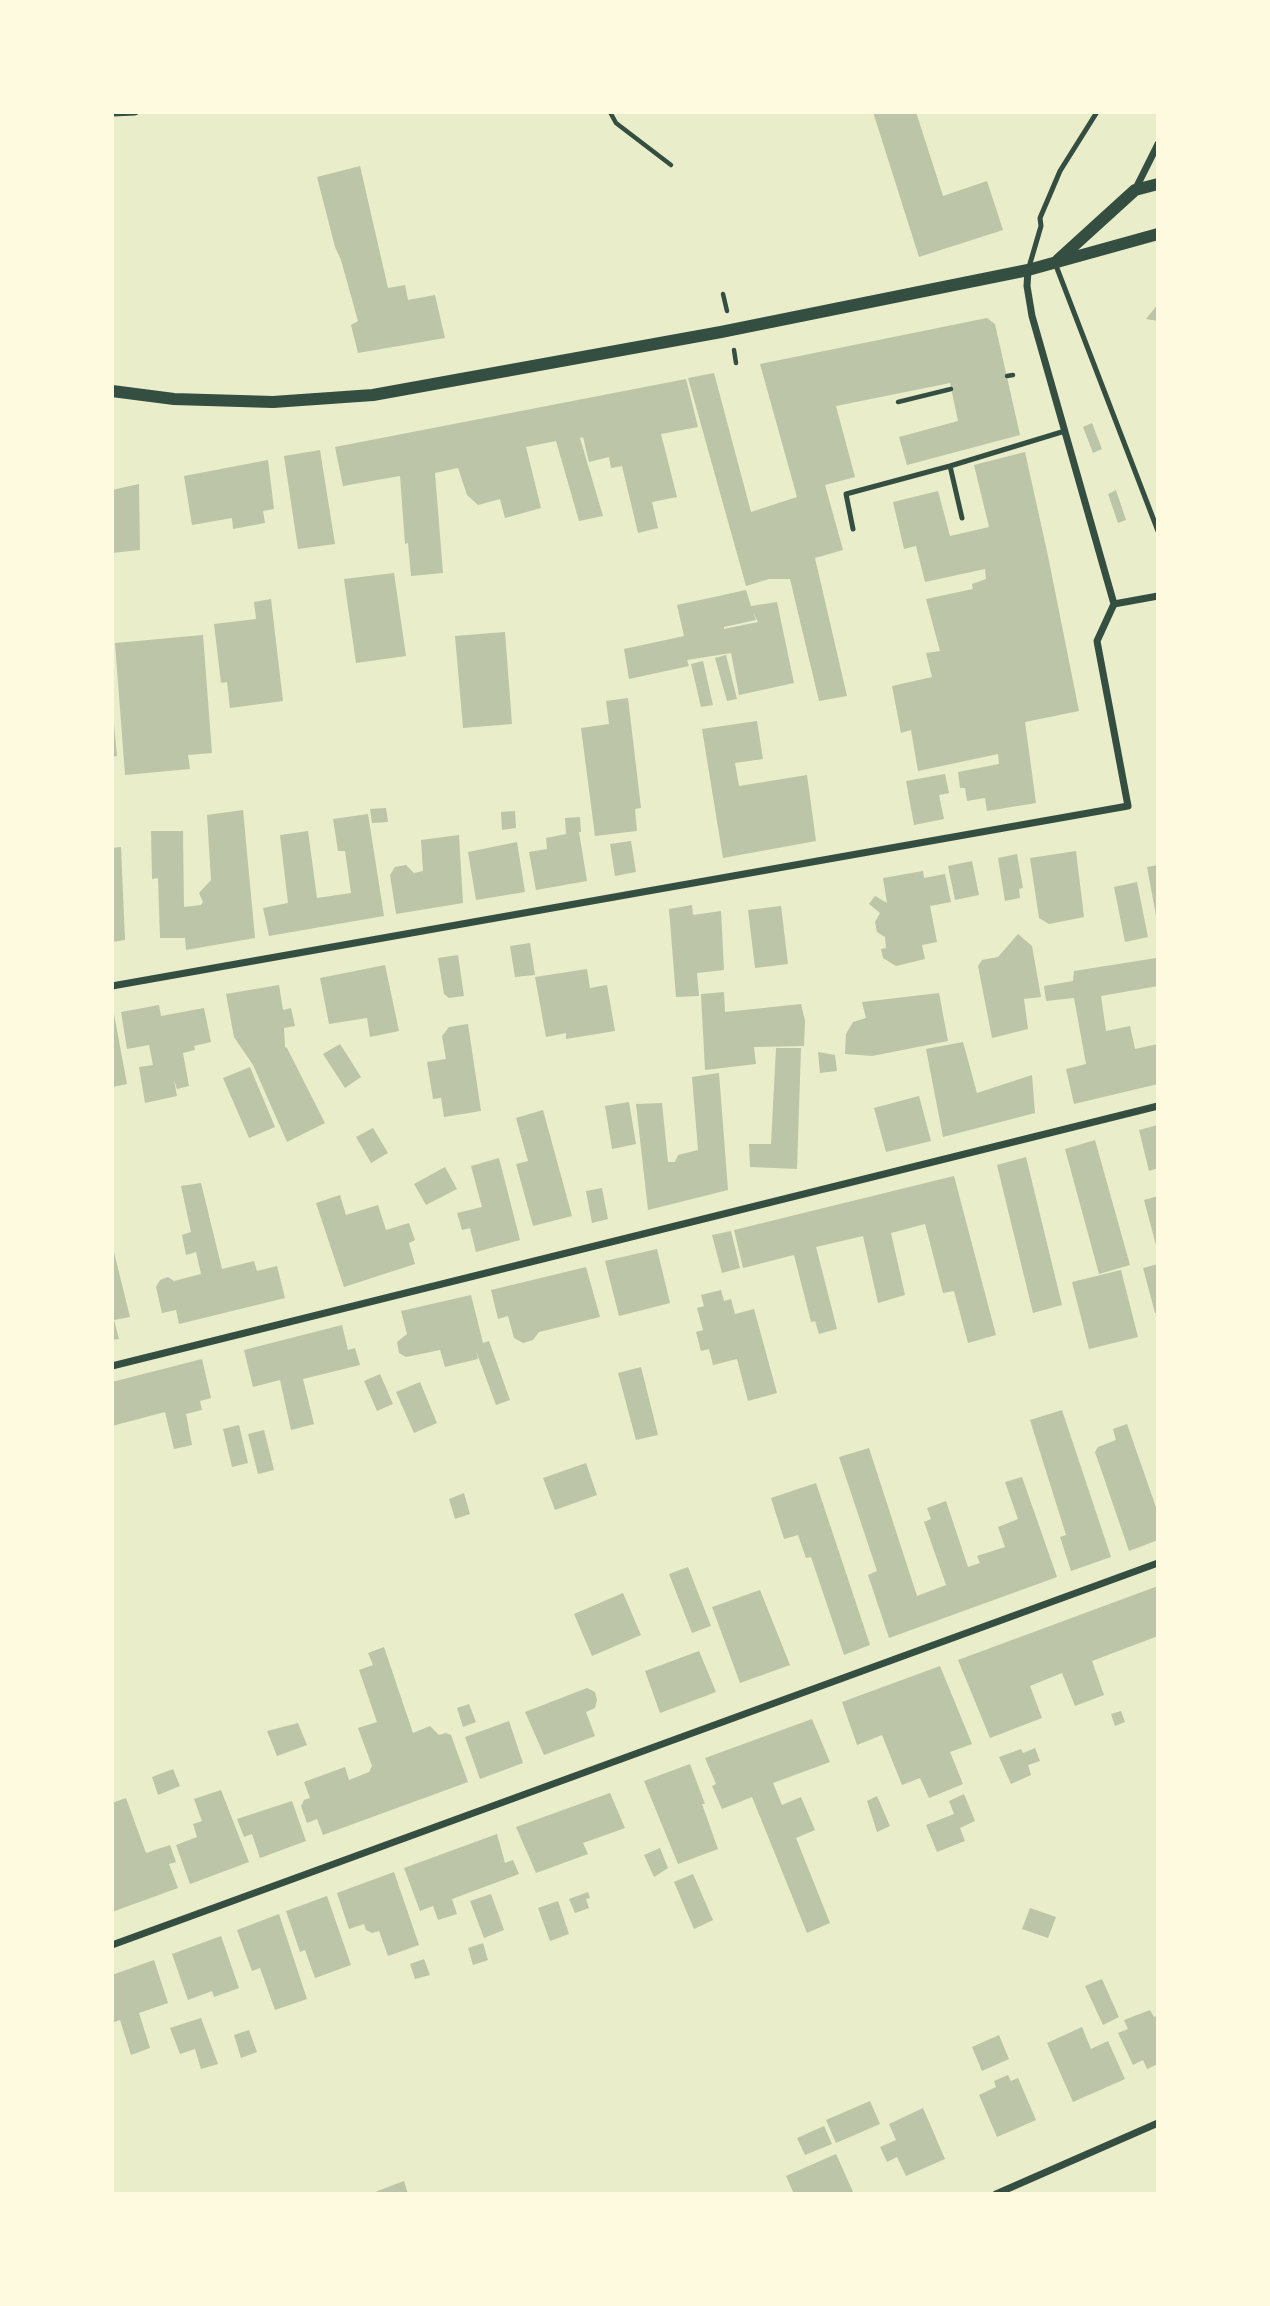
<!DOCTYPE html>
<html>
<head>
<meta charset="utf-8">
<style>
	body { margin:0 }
	#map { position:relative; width:1270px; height:2306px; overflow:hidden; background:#e9edc9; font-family:"Asap Condensed",sans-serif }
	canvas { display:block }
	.frame { position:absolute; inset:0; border:114px solid #fefae0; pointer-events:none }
</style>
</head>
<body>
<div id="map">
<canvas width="1270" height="2306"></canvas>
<div class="frame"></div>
</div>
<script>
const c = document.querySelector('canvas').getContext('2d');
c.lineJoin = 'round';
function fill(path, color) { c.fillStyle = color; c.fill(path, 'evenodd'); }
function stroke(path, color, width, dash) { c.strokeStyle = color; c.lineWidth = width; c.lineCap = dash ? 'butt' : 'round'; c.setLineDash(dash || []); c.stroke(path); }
const building = new Path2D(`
	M873 112H916L943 196 987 181 1003 230 919 257Z
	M360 166 388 288 405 285 408 300 435 295 445 338 358 353 351 325 358 321 341 260 335 247 317 177Z
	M1158 304V321L1146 319Z
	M987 318 995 324 1020 435 907 465 899 437 958 421 950 383 836 406 855 477 825 485 843 550 815 558 847 696 819 701 790 579H769L746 586 688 378 714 373 751 512 797 497 760 364Z
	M686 379 698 427 661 434 677 497 652 502 658 528 638 533 622 466 611 468 609 457 589 462 583 437 580 438 603 516 579 521 556 441 526 447 541 508 505 518 500 499 478 505 467 495 458 468 435 473 443 573 411 576 408 543 405 544 400 476 343 486 335 447Z
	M1092 423 1102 449 1093 453 1083 427Z
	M320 450 335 544 298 549 284 456Z
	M1025 452 1048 556 1079 711 1025 722 1036 803 987 811 985 798 967 801 965 788H960L958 772 999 764 998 754 918 771 911 730 901 733 892 686 932 677 926 653 940 651 926 599 973 589 972 584 986 579 985 569 925 582 916 546 904 549 893 502 938 491 950 536 989 527 974 465Z
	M268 460 274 509 263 511 265 523 233 529 232 518 192 525 184 476Z
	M139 484 140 550 112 553V490Z
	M1116 490 1126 520 1118 523 1108 494Z
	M394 573 406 656 356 663 344 579Z
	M746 590 751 606 777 602 794 683 739 695 731 653 687 660 689 666 629 679 624 649 684 636 677 605ZM753 612 758 622 724 629V627L756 620Z
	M271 599 283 701 230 708 227 682 221 683 214 624 256 619 254 602Z
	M505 632 512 724 463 728 455 636Z
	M203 635 212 753 188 755 190 769 125 775 115 643Z
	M726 655 737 699 727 701 715 658Z
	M703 661 713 705 701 707 691 664Z
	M628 698 641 808 635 809 637 831 595 836 581 728 609 724 606 701Z
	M757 721 763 759 735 763 739 786 807 775 816 841 723 858 702 729Z
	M112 724H114L117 756 112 757Z
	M945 774 949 793 939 795 944 819 914 825 906 781Z
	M386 808 388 822 372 823 370 809Z
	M243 810 255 938 186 950 185 938H160L158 878 152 879 151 831H183L184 907 201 905 203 902 199 893 211 880 207 815Z
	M515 811 516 828 502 830 501 812Z
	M368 814 384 916 269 936 263 908 288 903 280 835 308 831 317 898 351 893 345 851H338L333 819Z
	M580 817 581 832H579L587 881 536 890 529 852 547 849 546 838 566 834 565 818Z
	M459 835 463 903 396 914 390 875 395 867 406 865 414 873 423 871 421 840Z
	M631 841 636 872 615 876 610 844Z
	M517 842 525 892 476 900 468 852Z
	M121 847 125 940 112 942V848Z
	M1076 851 1084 917 1049 924 1039 918 1030 858Z
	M1017 854 1023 888 1019 889 1020 898 1005 901 998 858Z
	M972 861 979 895 955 900 948 866Z
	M1158 865V921H1157L1147 867Z
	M923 871 924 878 945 874 951 902 930 906 937 942 922 945 925 959 896 966 883 958 881 949 886 948 885 937 877 932 875 922 880 913 869 904 875 896 887 903 883 878Z
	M1137 882 1148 937 1125 942 1114 887Z
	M692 905 693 915 721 911 724 970 697 973 699 996 676 997 669 909Z
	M781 906 788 964 755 968 748 910Z
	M1018 934 1032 946 1041 997 1024 999 1028 1029 992 1038 978 966 982 960 998 957Z
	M530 943 535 975 515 977 510 946Z
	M458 955 464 996 449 998 444 994 438 958Z
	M1156 958 1158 986 1101 996 1106 1031 1130 1026 1135 1049 1158 1044V1084L1074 1104 1066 1069 1086 1064 1074 998 1046 1001 1044 986 1073 981 1074 971Z
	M385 965 399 1031 370 1037 367 1018 329 1024 320 978Z
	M587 969 590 988 607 985 615 1031 566 1039V1033L546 1037 535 977Z
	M279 985 283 1010 291 1008 295 1026 284 1028 285 1047 287 1048 325 1123 287 1142 253 1065 234 1037 226 994Z
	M724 992 725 1012 801 1004 805 1021 804 1046 754 1047 756 1064 705 1070 701 994Z
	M939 993 948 1041 872 1056 845 1054 846 1034 853 1022 866 1018 862 1002Z
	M159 1005 161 1016 204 1008 211 1042 194 1046 195 1050 183 1053 189 1086 177 1089 174 1080 177 1096 145 1103 139 1067 153 1065 149 1045 127 1049 121 1012Z
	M112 1014H114L127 1084 112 1087Z
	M468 1024 481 1111 444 1117 441 1098 433 1099 427 1062 446 1059 442 1036 449 1027Z
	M963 1042 977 1093 1032 1075 1035 1113 943 1137 926 1049Z
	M340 1044 361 1077 345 1088 323 1054Z
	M776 1048H801L797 1169 750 1167 749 1144H771Z
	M818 1052 835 1055 837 1071 820 1073Z
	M250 1067 275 1127 249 1138 223 1078Z
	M719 1073 728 1190 648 1210 636 1104 662 1103 668 1162H675L678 1155 698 1150 692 1077Z
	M919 1096 931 1141 886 1152 874 1108Z
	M629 1102 636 1144 612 1149 605 1106Z
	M543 1110 572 1216 533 1226 516 1164 528 1161 516 1118Z
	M1158 1125V1168L1149 1171 1139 1130Z
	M373 1128 388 1153 371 1163 356 1137Z
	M1095 1140 1130 1265 1099 1274 1065 1149Z
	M1026 1157 1062 1305 1033 1313 997 1165Z
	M499 1158 520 1240 476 1252 470 1228 462 1230 457 1213 482 1207 471 1166Z
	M445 1167 457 1189 426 1205 414 1184Z
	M954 1176 996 1335 968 1343 954 1291 943 1293 925 1224 891 1233 905 1295 878 1303 863 1236 816 1247 837 1329 819 1334 815 1321 811 1322 794 1255 743 1268 734 1230Z
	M201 1183 222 1269 254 1261 257 1271 277 1266 285 1298 179 1324 176 1310 162 1313 156 1287 160 1280 168 1277 174 1281 201 1274 196 1252 186 1255 182 1235 191 1232 181 1186Z
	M602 1188 608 1219 592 1223 586 1191Z
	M340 1195 346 1215 378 1205 386 1230 409 1223 415 1240 409 1243 415 1264 344 1287 316 1203Z
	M1158 1196V1249H1157L1144 1200Z
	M731 1231 740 1268 722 1273 712 1235Z
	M112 1244 130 1317 114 1320 119 1339 112 1340Z
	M657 1249 670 1303 619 1316 605 1261Z
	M1158 1264V1313H1155L1143 1268Z
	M586 1267 600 1317 539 1332 533 1340 523 1343 514 1338 508 1316 498 1319 491 1290Z
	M1121 1270 1138 1337 1089 1349 1072 1282Z
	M721 1290 724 1301 731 1299 735 1314 754 1309 777 1393 748 1401 737 1359 713 1365 709 1349 701 1351 696 1332 703 1330 697 1308 704 1306 701 1295Z
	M471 1295 483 1343 489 1341 510 1400 496 1405 476 1351 478 1359 445 1367 440 1350 406 1357 399 1353 397 1342 407 1334 401 1311Z
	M342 1325 348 1350 355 1348 360 1365 303 1379 314 1424 291 1430 280 1380 253 1387 244 1350Z
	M202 1359 211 1398 200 1401 202 1410 186 1414 192 1445 174 1449 165 1412 112 1426V1382Z
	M641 1367 658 1435 636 1440 618 1373Z
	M380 1374 393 1404 377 1411 364 1381Z
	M420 1382 437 1423 414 1433 396 1392Z
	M1062 1410 1111 1557 1071 1571 1060 1537 1066 1535 1030 1420Z
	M1127 1424 1158 1513V1540L1129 1551 1095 1452 1098 1447 1116 1440 1113 1429Z
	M239 1425 248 1463 232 1467 223 1429Z
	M264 1430 274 1470 258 1474 248 1434Z
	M869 1448 917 1596 946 1585 924 1522 931 1519 927 1508 946 1501 968 1567 980 1563 977 1556 1005 1547 998 1527 1018 1519 1005 1482 1022 1477 1057 1577 889 1638 868 1575 877 1571 839 1457Z
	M586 1463 597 1495 555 1510 543 1478Z
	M816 1483 870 1645 844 1655 811 1557 806 1558 798 1535 784 1539 771 1498Z
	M464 1493 470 1514 455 1519 449 1499Z
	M688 1567 711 1626 692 1633 669 1574Z
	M1158 1586V1636L1092 1661 1104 1695 1075 1706 1062 1673 1030 1686 1042 1718 990 1738 958 1660Z
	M760 1590 790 1665 740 1683 712 1607Z
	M623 1593 641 1635 592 1656 574 1614Z
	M384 1647 413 1733 430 1726 439 1735 446 1733 451 1735 468 1782 323 1835 317 1819 307 1823 301 1806 304 1800 310 1798 304 1782 345 1767 349 1780 369 1772 372 1766 358 1728 377 1722 359 1670 373 1665 368 1653Z
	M699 1651 716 1692 660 1713 645 1671Z
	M940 1666 972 1744 950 1752 963 1784 929 1798 920 1778 902 1785 882 1735 857 1745 842 1702Z
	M587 1688 595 1692 597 1700 595 1708 586 1712 595 1736 544 1755 525 1712Z
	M469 1704 476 1722 463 1727 457 1708Z
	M1121 1711 1125 1722 1115 1726 1111 1714Z
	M812 1719 830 1762 773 1783 782 1805 801 1797 815 1830 796 1838 830 1923 807 1933 752 1797 722 1809 712 1786 716 1784 705 1758Z
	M509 1721 523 1763 480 1779 465 1737Z
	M298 1723 307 1745 277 1756 267 1731Z
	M1035 1748 1040 1761 1028 1765 1031 1775 1011 1784 999 1757 1021 1749 1023 1753Z
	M690 1764 705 1804H702L718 1849 678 1864 644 1781Z
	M173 1769 180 1786 158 1795 152 1777Z
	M221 1790 249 1862 190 1884 176 1845 197 1837 193 1824 202 1821 194 1799Z
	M610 1793 625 1828 583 1843 588 1854 536 1873 516 1827Z
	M964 1794 975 1821 960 1828 965 1841 937 1852 926 1825 954 1814 949 1801Z
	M877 1796 890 1826 877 1832 867 1801Z
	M126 1798 146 1853 170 1845 176 1862 169 1864 178 1888 112 1912V1803Z
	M292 1801 306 1841 260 1858 252 1834 244 1837 237 1819Z
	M497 1834 505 1863 513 1860 519 1874 452 1899 457 1914 438 1920 433 1906 420 1911 404 1868Z
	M660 1848 668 1868 654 1877 644 1855Z
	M394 1872 419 1945 388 1956 379 1931 372 1933 366 1930 364 1924 349 1929 337 1893Z
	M693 1874 713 1920 694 1929 674 1882Z
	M588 1892 590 1898 586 1899 589 1908 575 1913 569 1899Z
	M491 1894 504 1930 484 1938 470 1901Z
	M327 1896 351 1965 315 1978 305 1950 300 1952 286 1911Z
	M558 1901 569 1934 550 1941 538 1908Z
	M1030 1908 1056 1917 1048 1938 1022 1929Z
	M279 1914 307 1999 275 2010 260 1968 252 1971 237 1930Z
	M221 1936 239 1988 214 1997 212 1991 188 2000 172 1954Z
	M483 1943 488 1960 473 1965 468 1948Z
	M424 1959 430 1975 415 1979 410 1964Z
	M154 1960 168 2003 139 2013 150 2048 131 2055 120 2020 112 2023V1975Z
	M1102 1979 1119 2017 1103 2025 1085 1986Z
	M1150 2010 1154 2017 1158 2015V2064L1147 2069 1143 2060 1133 2065 1118 2033 1128 2029 1124 2020Z
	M201 2018 218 2064 201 2069 195 2049 180 2054 170 2028Z
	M1082 2027 1091 2049 1108 2041 1125 2079 1073 2102 1047 2043Z
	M249 2030 257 2052 241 2058 234 2035Z
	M999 2035 1009 2059 982 2071 972 2047Z
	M1008 2075 1011 2081 1018 2078 1036 2120 997 2137 979 2095 996 2087 994 2081Z
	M870 2101 880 2124 836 2143 826 2120Z
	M923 2108 945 2159 906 2176 897 2157 887 2162 880 2147 896 2140 889 2124Z
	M824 2126 832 2144 805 2155 797 2138Z
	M836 2154 854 2194H794L786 2176Z
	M404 2181 408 2194H375V2192Z`);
const path = new Path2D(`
	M610 112 616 123 671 165
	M723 294 727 311
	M734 350 736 363
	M1007 376 1013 375
	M898 402 951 389`);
const service = new Path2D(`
	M1055 263 1158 531
	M1029 267 1041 226 1040 218 1060 171 1097 112
	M950 466 962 518
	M853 529 846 494 950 466 1065 431`);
const minor = new Path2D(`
	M112 113 135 112
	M1135 190 1158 144
	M1114 604 1158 596
	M112 986 1128 806 1097 641 1114 604 1032 316 1027 286 1028 270
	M112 1366 1158 1106
	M112 1945 1158 1563
	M996 2194 1158 2123`);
const tertiary = new Path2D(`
	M1058 260 1135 190 1158 184
	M112 391 174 399 273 402 373 395 721 332 1028 270 1158 234`);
fill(building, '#bcc5a7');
stroke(path, '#344e41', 4.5);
stroke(service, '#344e41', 5);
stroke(minor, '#344e41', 7);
stroke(tertiary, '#344e41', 12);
</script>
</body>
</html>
